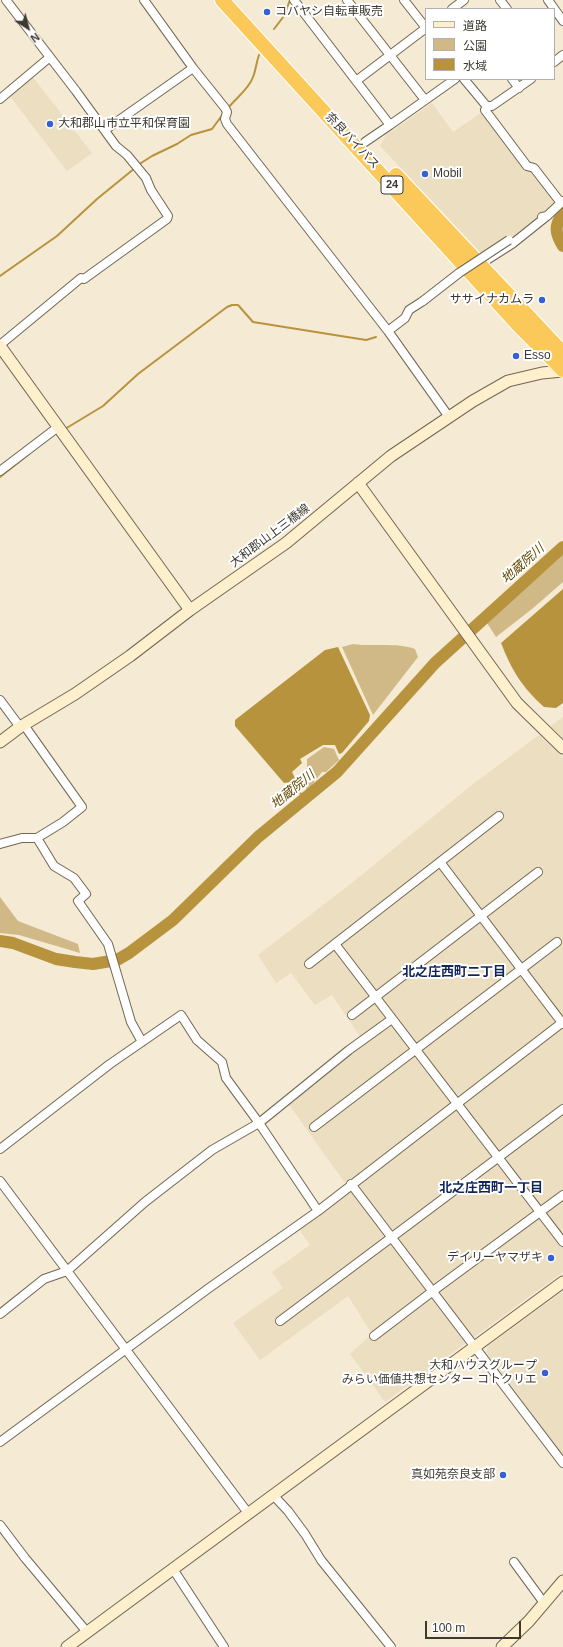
<!DOCTYPE html>
<html>
<head>
<meta charset="utf-8">
<style>
	body { margin:0 }
	#map { position:relative; width:563px; height:1647px; overflow:hidden; background:#f5ead3; font-family:Helvetica,"Noto Sans JP",sans-serif }
	canvas { display:block }
	.legend { position:absolute; left:425px; top:8px; width:130px; height:72px; box-sizing:border-box; background:#fff; border:1px solid #b1b0ac; margin:0; padding:5px 7px; list-style:none; font-size:12px; color:#3d3930 }
	.legend li { display:flex; align-items:center; gap:8px; height:20px }
	.legend b { width:20px; border:1px solid #b1b0ac }
	.north { position:absolute; left:8px; top:8px; width:40px; height:40px; -webkit-text-stroke:3px #fff; paint-order:stroke; rotate:144deg; font-size:11px; font-weight:700; line-height:16px; text-align:center; color:#3d3930 }
	.north::after { content:''; display:block; margin:auto; width:14px; height:18px; background:#3d3930; clip-path:polygon(50% 0,100% 100%,50% 72%,0 100%) }
	.scale { position:absolute; left:425px; top:1621px; width:96px; height:18px; box-sizing:border-box; border:2px solid #3d3930; border-top:0; padding-left:5px; font-size:12px; line-height:14px; white-space:nowrap; color:#3d3930; -webkit-text-stroke:3px #fff; paint-order:stroke }
</style>
</head>
<body>
<div id="map">
<canvas width="563" height="1647"></canvas>
<ul class="legend">
<li><b style="height:5px;background:#feefcd"></b>道路</li>
<li><b style="height:11px;background:#d1b987"></b>公園</li>
<li><b style="height:11px;background:#b8933e"></b>水域</li>
</ul>
<div class="north">N</div>
<div class="scale">100 m</div>
</div>
<script>
const c = document.querySelector('canvas').getContext('2d');
c.lineJoin = 'round';
function fill(path, color) { c.fillStyle = color; c.fill(path, 'evenodd'); }
function stroke(path, color, width, dash) { c.strokeStyle = color; c.lineWidth = width; c.lineCap = dash ? 'butt' : 'round'; c.setLineDash(dash || []); c.stroke(path); }
function label(font, color, halo, rows, align = 'center') {
  c.font = font + ' Helvetica,"Noto Sans JP",sans-serif'; c.lineWidth = 4; c.setLineDash([]); c.textBaseline = 'middle'; c.strokeStyle = halo; c.fillStyle = color; for (const [text, x, y, turn = 0] of rows) {
    c.save(); c.translate(x, y); c.rotate((+turn || 0) * Math.PI / 180); c.textAlign = isNaN(turn) ? turn : align; if (halo) c.strokeText(text, 0, 0); c.fillText(text, 0, 0); c.restore();
  }
}
const built = new Path2D(`
	M32 76 92 153 67 171 9 95Z
	M432 103 453 132 481 113 491 126 494 125 532 168 557 201 547 210 549 213 540 216 535 220 536 221 510 242 484 259 479 251 380 146 386 135Z
	M563 717V741L548 728Z
	M539 735 563 758V1272L385 1402 350 1354 372 1334 348 1296 260 1360 233 1323 283 1288 272 1272 310 1245 299 1229 350 1190 285 1099 361 1038 332 995 315 1005 291 973 276 983 258 955 348 886 473 784Z
	M563 1291V1455L486 1352 488 1346Z`);
const green = new Path2D(`
	M563 555V582L532 609 496 637 487 623Z
	M353 644C373 647 396 642 415 649L418 657 373 715 342 647Z
	M324 747 334 749 339 760 326 772H322L308 790 299 782 307 768V759Z
	M0 897 18 921 78 944 80 953 19 935 0 933Z`);
const water = new Path2D(`
	M563 589V703L556 708 544 707C522 687 512 671 501 643Z
	M338 647 370 715 369 721 342 753 339 754 335 745H323L300 759 302 763 292 772 295 778 293 782 284 783 235 726V720L325 650Z`);
const stream = new Path2D(`
	M274 29 284 16 290 0
	M228 108C236 98 249 89 253 77 256 70 256 63 259 55
	M138 165 152 156 177 144 191 135 212 129 223 114
	M0 276 57 236 97 199 135 168
	M65 429 103 406 138 374 227 307 232 305H238L253 322 366 340 376 337
	M0 477 29 454
	M293 782 305 800`);
const river = new Path2D(`
	M563 213C554 226 555 233 563 246
	M0 941 13 943 56 959 75 962 93 964 117 960 129 953 173 920 258 837 337 772 435 663 563 547`);
const street = new Path2D(`
	M144 0 193 68 225 108 227 112 225 119 227 124 388 331 449 417
	M294 0 390 125 365 142
	M347 0 425 100
	M404 0 426 28
	M500 0 507 9
	M548 0 563 21
	M452 9 464 0
	M554 62 563 55
	M464 79 484 103 487 106H492L531 79
	M512 79 519 88
	M356 81 426 28
	M0 99 50 57
	M487 106 485 110 527 166 534 168 561 203
	M390 125 455 79
	M105 130 193 68
	M542 217 547 216 563 201
	M479 265 512 244 547 216
	M388 331 405 318 409 310 423 301
	M0 345 81 278 84 279 167 219 168 216 151 190 146 178 127 155 116 146 76 91 6 0
	M0 471 58 427
	M0 700 20 727
	M37 838 54 866 74 878 86 894 78 901 108 944 131 1022 142 1042
	M0 844 22 838H37L63 822 82 807 24 725
	M440 862 563 1024
	M335 944 563 1242
	M309 964 499 816
	M352 1015 538 872
	M314 1127 557 942
	M0 1149 110 1064 181 1015 197 1040 222 1062 226 1078 259 1123 349 1050 392 1019
	M0 1181 248 1513
	M351 1184 563 1463
	M0 1314 44 1279 67 1271 145 1202 212 1150 259 1123 318 1211
	M280 1321 563 1109
	M374 1336 433 1291 563 1195
	M0 1442 209 1288 318 1211 563 1022
	M273 1495 288 1511 305 1534 321 1560 391 1647
	M0 1525 25 1558 87 1632
	M514 1562 544 1603
	M173 1569 224 1647`);
const secondary = new Path2D(`
	M0 346 190 610
	M358 483 517 703 563 748
	M0 742 20 727 75 694 130 656 190 610 286 543 391 456 473 401 508 381 542 373 563 371
	M67 1647 563 1282
	M502 1647 529 1621 563 1581`);
const highway = new Path2D(`
	M222 0 519 326 563 370
	M396 175 563 353`);
const streetBridge = new Path2D(`
	M423 301 459 273 509 240`);
const markers = [
	[267,12,4,"#3761d1"],
	[50,124,4,"#3761d1"],
	[425,174,4,"#3761d1"],
	[542,300,4,"#3761d1"],
	[516,356,4,"#3761d1"],
	[551,1258,4,"#3761d1"],
	[545,1373,4,"#3761d1"],
	[503,1475,4,"#3761d1"]
];
const shields = [
	[392,185,22]
];
const shieldNames = [
	["24",392,185]
];
const poiNames = [
	["コバヤシ自転車販売",275,12],
	["大和郡山市立平和保育園",58,124],
	["Mobil",433,174],
	["ササイナカムラ",534,300,"right"],
	["Esso",524,356],
	["デイリーヤマザキ",543,1258,"right"],
	["大和ハウスグループ",537,1366,"right"],
	["みらい価値共想センター コトクリエ",537,1380,"right"],
	["真如苑奈良支部",495,1475,"right"]
];
const streetNames = [
	["奈良バイパス",352,141,47],
	["大和郡山上三橋線",270,536,-37]
];
const waterNames = [
	["地蔵院川",523,564,-42],
	["地蔵院川",293,790,-39]
];
const neighbourhoodNames = [
	["北之庄西町二丁目",454,972],
	["北之庄西町一丁目",491,1188]
];
fill(built, '#ecdec0');
fill(green, '#d1b987');
fill(water, '#b8933e');
stroke(stream, '#b8933e', 2);
stroke(river, '#b8933e', 12);
stroke(street, '#716753', 10);
stroke(secondary, '#716753', 13);
stroke(highway, '#fff', 16);
stroke(street, '#fff', 8);
stroke(secondary, '#feefcd', 11);
stroke(highway, '#fbc959', 14);
stroke(streetBridge, '#716753', 10, []);
stroke(streetBridge, '#fff', 8);
for (const [x, y, r, color] of markers) { const dot = new Path2D(); dot.arc(x, y, r, 0, 2 * Math.PI); c.fillStyle = color; c.fill(dot); stroke(dot, '#fff', 1.5); }
for (const [x, y, w] of shields) { const box = new Path2D(); box.roundRect(x - w / 2, y - 9, w, 18, 3); c.fillStyle = '#fff'; c.fill(box); stroke(box, '#3d3930', 1); }
label('bold 11px', '#3d3930', null, shieldNames);
label('12px', '#3d3930', '#fff', poiNames, 'left');
label('12px', '#3d3930', '#fff', streetNames);
label('italic 13px', '#614700', '#fff', waterNames);
label('bold 13px', '#11255b', '#fff', neighbourhoodNames);
</script>
</body>
</html>
